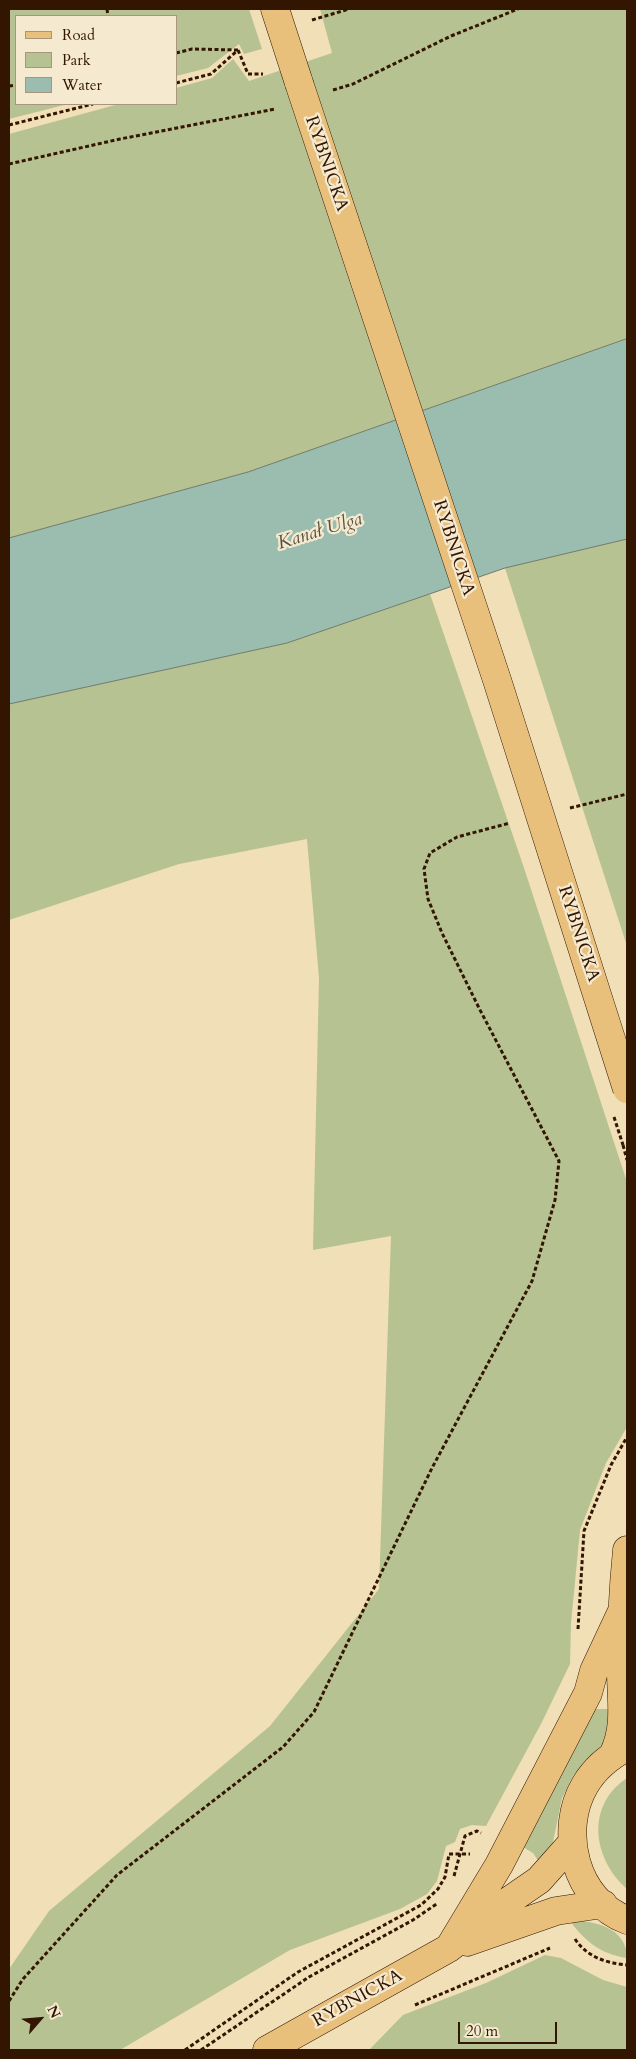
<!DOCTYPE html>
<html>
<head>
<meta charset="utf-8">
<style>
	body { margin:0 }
	#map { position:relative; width:636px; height:2059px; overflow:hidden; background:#f0dfb7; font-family:Cardo,serif }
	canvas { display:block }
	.frame { position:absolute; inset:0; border:10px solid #331602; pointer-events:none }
	.legend { position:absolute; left:15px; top:15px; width:162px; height:90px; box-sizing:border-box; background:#f5ead0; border:1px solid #a7957e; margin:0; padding:6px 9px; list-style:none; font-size:15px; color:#331602 }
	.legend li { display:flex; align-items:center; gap:10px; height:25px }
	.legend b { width:25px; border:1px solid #a7957e }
	.north { position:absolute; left:15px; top:1994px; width:50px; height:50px; -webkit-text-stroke:4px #f5ead0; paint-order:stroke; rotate:63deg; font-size:14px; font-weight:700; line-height:20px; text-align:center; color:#331602 }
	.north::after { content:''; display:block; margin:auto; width:18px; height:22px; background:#331602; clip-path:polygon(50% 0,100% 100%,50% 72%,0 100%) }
	.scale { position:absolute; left:458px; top:2022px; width:99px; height:22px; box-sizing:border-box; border:2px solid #331602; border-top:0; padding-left:6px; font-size:15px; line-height:18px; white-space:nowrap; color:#331602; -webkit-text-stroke:4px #f5ead0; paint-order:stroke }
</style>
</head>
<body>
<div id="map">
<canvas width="636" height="2059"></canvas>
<div class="frame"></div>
<ul class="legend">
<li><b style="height:6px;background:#e8c07c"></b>Road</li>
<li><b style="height:14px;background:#b6c291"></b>Park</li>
<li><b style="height:14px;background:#9abdaf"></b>Water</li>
</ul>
<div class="north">N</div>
<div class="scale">20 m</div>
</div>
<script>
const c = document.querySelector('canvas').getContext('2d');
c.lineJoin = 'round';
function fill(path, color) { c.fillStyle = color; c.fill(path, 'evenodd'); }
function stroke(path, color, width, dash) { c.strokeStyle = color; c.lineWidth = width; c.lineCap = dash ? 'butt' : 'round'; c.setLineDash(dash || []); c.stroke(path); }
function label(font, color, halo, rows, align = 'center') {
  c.font = font + ' Cardo,serif'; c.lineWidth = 4.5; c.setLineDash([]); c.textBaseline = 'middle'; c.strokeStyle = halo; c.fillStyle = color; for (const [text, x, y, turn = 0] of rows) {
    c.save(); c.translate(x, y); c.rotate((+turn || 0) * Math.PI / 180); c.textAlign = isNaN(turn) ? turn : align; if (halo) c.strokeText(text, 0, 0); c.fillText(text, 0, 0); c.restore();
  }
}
const green = new Path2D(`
	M9 9H249L262 49 244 54 239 44 208 68 176 76V16H16V104H68L9 119Z
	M320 9H627V339L248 472 9 538V134L119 104H176V88L212 78 233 59 249 81 332 53Z
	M627 539V946L505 568Z
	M430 594 523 865 627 1182V1427L606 1463 580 1530 571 1623 570 1664 542 1722 486 1826 472 1825 460 1829 455 1842 446 1846 437 1881 427 1894 400 1909 290 1950 120 2050H9V1969L49 1911 270 1726 379 1589 391 1236 313 1250 319 978 307 839 179 864 9 920V704L287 643Z
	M592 1709H615L604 1743 573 1776 562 1798 553 1842 539 1862 533 1853 523 1847Z
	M627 1778V1889C593 1859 585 1806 627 1778Z
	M569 1920C594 1921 627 1927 627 1958 600 1954 585 1941 569 1920Z
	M545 1955 561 1958 603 1980 627 1987V2050H369L403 2015 486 1983Z`);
const water = new Path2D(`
	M627 339V539L505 568 287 643 9 704V538L248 472Z`);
const path = new Path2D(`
	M107 9 108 16
	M312 20 349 9
	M238 50 248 74H263
	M176 53 192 49 238 50
	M176 83 211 74 238 50
	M9 86 16 85
	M333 90 353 84 451 36 518 9
	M9 125 93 104
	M9 164 120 139 275 109
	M570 808 627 794
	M623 1145 627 1160
	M578 1629 584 1531 611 1465 627 1437
	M454 1876 465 1836 477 1831 481 1833
	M575 1939C587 1957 606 1963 627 1965
	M9 2001 23 1979 117 1875 283 1747 314 1712 432 1468 532 1281 555 1200 559 1161 479 1008 442 933 428 899 424 869 430 853 457 837 510 823
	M415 2005 550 1948
	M185 2050 298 1972 421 1905 438 1889 445 1877 449 1854H470
	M201 2050 309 1977 413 1920 438 1903`);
const primary = new Path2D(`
	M275 9 299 83
	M627 1747C610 1756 595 1768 585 1785 558 1830 575 1901 627 1920
	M613 1755C627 1727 621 1700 621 1671 621 1631 623 1590 627 1550
	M467 1942 556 1911 603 1904
	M449 1948 499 1865 588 1693 594 1671 624 1607
	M267 2050 449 1948 510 1900 539 1880 572 1843`);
const pathBridge = new Path2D(`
	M614 1117 623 1145`);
const primaryBridge = new Path2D(`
	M299 83 497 680 627 1089`);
const streetNames = [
	["RYBNICKA",326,164,71],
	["RYBNICKA",453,548,72],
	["RYBNICKA",578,934,72],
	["RYBNICKA",358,1999,-29]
];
const waterNames = [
	["Kanał Ulga",320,532,-17]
];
fill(green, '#b6c291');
fill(water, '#9abdaf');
stroke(water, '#717a6a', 1);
stroke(primary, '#331602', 29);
stroke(path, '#331602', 3, [4, 2.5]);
stroke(primary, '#e8c07c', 28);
stroke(primaryBridge, '#331602', 29, []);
stroke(pathBridge, '#331602', 3, [4, 2.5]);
stroke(primaryBridge, '#e8c07c', 28);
label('18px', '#331602', '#f5ead0', streetNames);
label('italic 19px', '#57503f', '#f5ead0', waterNames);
</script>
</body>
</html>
